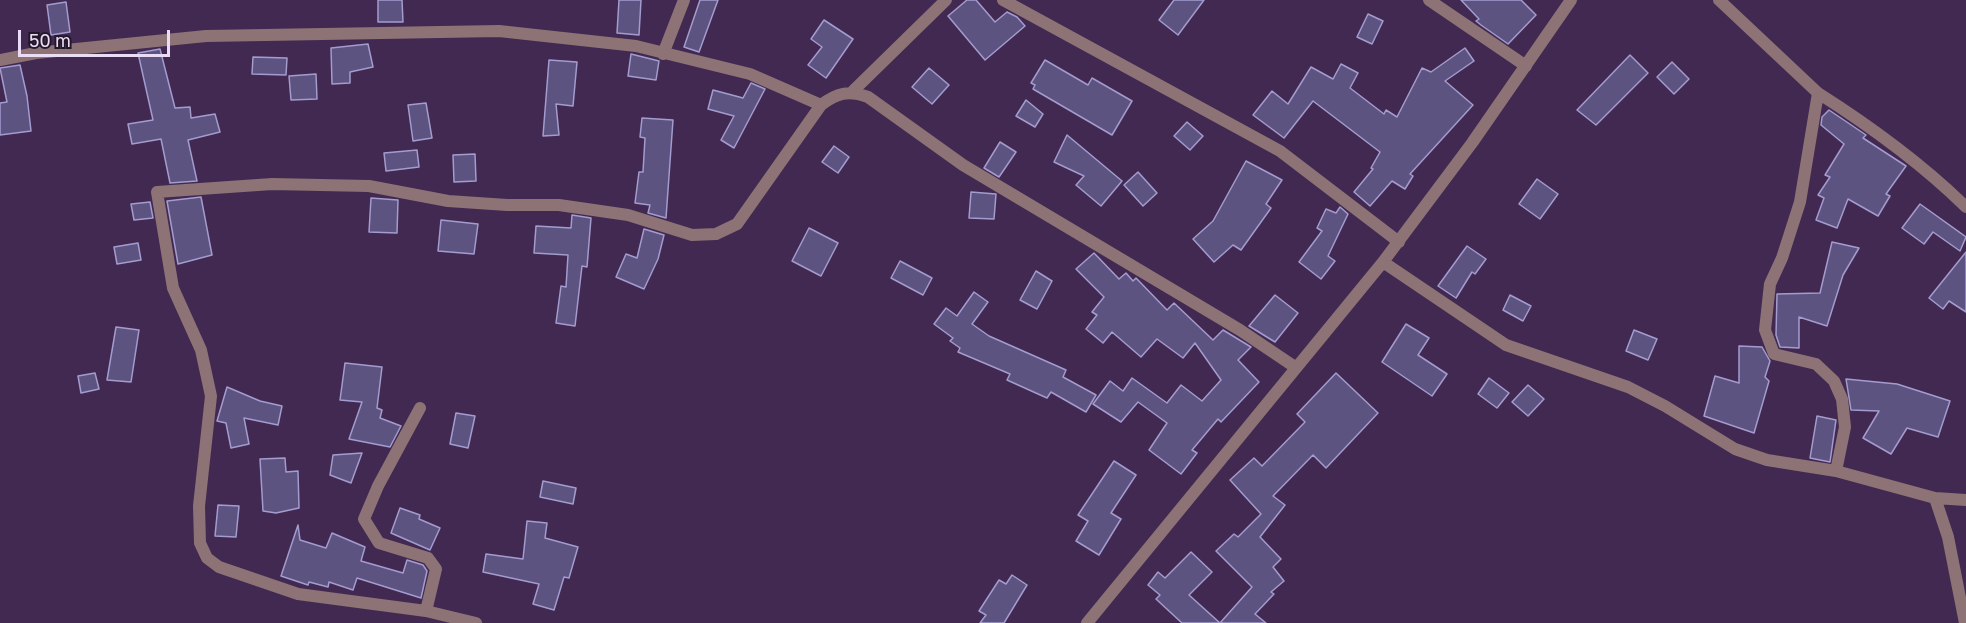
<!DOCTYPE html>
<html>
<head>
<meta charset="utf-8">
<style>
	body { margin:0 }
	#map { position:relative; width:1966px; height:623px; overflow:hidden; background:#422951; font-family:"Golos Text",sans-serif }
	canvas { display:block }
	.scale { position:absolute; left:18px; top:30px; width:152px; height:27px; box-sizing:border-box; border:3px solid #ebdcf5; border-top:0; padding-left:8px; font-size:18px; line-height:21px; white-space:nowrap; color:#ebdcf5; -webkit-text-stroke:4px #23182a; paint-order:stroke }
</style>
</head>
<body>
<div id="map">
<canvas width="1966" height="623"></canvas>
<div class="scale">50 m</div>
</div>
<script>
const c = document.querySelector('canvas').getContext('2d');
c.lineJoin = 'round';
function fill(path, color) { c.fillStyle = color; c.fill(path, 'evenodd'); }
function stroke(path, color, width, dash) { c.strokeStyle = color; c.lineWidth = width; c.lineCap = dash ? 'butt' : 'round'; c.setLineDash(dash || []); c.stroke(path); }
const building = new Path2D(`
	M378 0H402L403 22H378Z
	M619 0H641L639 35 617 33Z
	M700 0H718L699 52 684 47Z
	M967 0H976L995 22 1007 12 1017 17 1025 26 985 60 948 16Z
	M1174 0H1204L1178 35 1159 20Z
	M1461 0H1521L1536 15 1508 44 1481 25 1476 21 1479 19Z
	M66 2 70 32 51 35 47 5Z
	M1368 14 1383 21 1372 44 1357 37Z
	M824 20 853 39 826 78 808 65 822 47 811 39Z
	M368 44 373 67 350 72V83L332 84 331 48Z
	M1465 48 1474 61 1445 81 1473 105 1410 174 1413 176 1405 189 1392 181 1370 206 1354 192 1373 169 1371 168 1380 152 1313 101 1284 138 1253 115 1272 91 1288 104 1311 67 1333 79 1341 64 1358 73 1350 88 1384 114 1386 110 1397 117 1422 68 1431 72Z
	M160 49 175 108 190 107 191 118 215 114 220 132 188 140 197 181 170 183 161 139 132 144 128 124 153 120 138 53Z
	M631 54 659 61 656 80 628 76Z
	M1630 55 1648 73 1596 125 1577 110Z
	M253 57 287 58 286 75 252 74Z
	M549 60 577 62 573 106 556 104 559 135 543 136Z
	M1045 60 1088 85 1092 78 1132 101 1112 135 1033 89 1035 85 1031 83Z
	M1672 62 1689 79 1674 94 1657 77Z
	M20 65 27 96 31 131 0 135V103L7 102 0 68Z
	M929 68 949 85 932 104 912 87Z
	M316 74 317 99 291 100 289 76Z
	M751 83 765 89 734 148 721 140 734 116 708 109 713 90 743 98Z
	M1026 100 1043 114 1035 127 1016 116Z
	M426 103 432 138 413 141 408 105Z
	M1829 110 1866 135 1863 138 1906 166 1886 194 1890 196 1878 216 1848 199 1837 228 1816 220 1824 198 1818 195 1830 177 1825 175 1844 144 1821 125 1822 117Z
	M642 118 673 120 666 218 648 213 650 205 635 203 639 172H643L645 138 640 137Z
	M1187 122 1203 136 1190 150 1174 136Z
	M1067 135 1122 181 1101 206 1076 185 1084 176 1054 162Z
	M1000 142 1016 152 999 177 984 168Z
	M834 146 849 157 838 173 822 162Z
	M417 150 419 167 386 171 384 153Z
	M475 154 476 181 454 182 453 155Z
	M1246 161 1282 180 1266 204 1271 208 1241 250 1233 245 1214 262 1193 239 1213 221Z
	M1138 172 1157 193 1143 206 1124 185Z
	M1537 179 1558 194 1540 219 1519 204Z
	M971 192 996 194 994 219 969 218Z
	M201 197 212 255 178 264 167 201Z
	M371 198 398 200 397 233 369 232Z
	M150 202 153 218 134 220 131 204Z
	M1920 204 1966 237 1960 251 1933 232 1924 244 1902 228Z
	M1340 207 1348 214 1328 256 1335 261 1321 279 1299 262 1322 231 1317 228 1326 209 1336 213Z
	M572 215 591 218 587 267 582 266 575 326 556 323 561 286 566 287 568 255 534 253 536 226 571 228Z
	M441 220 478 224 474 254 438 251Z
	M809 228 838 243 821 276 792 261Z
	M644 229 664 235 658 259 644 289 616 277 626 254 637 258Z
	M1832 242 1859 248 1843 275 1827 326 1799 317V348L1780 347 1776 335 1777 294 1820 293Z
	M138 243 141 260 117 264 114 247Z
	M1467 246 1486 259 1475 274 1472 272 1456 298 1438 286Z
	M1966 252V312L1949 301 1943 309 1929 298Z
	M1094 253 1119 279 1126 273 1133 281 1136 278 1167 310 1174 303 1213 340 1223 330 1251 347 1238 360 1259 382 1221 422 1218 419 1192 450 1197 453 1181 474 1149 450 1167 423 1138 402 1121 422 1093 404 1110 381 1123 391 1132 378 1167 403 1181 385 1202 401 1221 380 1195 343 1183 358 1157 339 1141 357 1112 332 1103 343 1086 329 1097 315 1092 312 1104 297 1076 269Z
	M900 261 932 278 923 295 891 278Z
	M1036 271 1052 281 1037 309 1020 300Z
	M974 292 988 302 972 324 989 336 1066 370 1063 377 1096 395 1086 412 1051 392 1047 398 1007 380 1010 374 958 352 960 348 950 341 953 338 934 324 946 308 957 316Z
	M1275 295 1298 313 1275 342 1249 326Z
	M1510 295 1531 306 1523 321 1503 310Z
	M1406 324 1429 338 1418 355 1447 374 1432 396 1382 362Z
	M116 327 139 330 131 382 107 380Z
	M1634 330 1657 339 1648 360 1626 351Z
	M1739 346 1762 347 1770 361 1765 377 1769 381 1754 433 1704 416 1715 376 1739 383Z
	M345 363 382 367 377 408 382 410 380 418 401 426 390 447 349 439 362 402 340 400Z
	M95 373 99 389 81 393 78 376Z
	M1336 373 1378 413 1326 468 1313 455 1273 496 1285 505 1260 537 1281 559 1273 567 1284 581 1271 592 1274 594 1255 614 1266 623H1182L1156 599 1160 595 1148 585 1158 572 1165 578 1191 552 1212 572 1189 595 1220 623 1252 587 1216 551 1234 534 1238 537 1261 514 1230 480 1254 458 1262 466 1305 422 1297 414Z
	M1489 378 1509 393 1497 408 1478 394Z
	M1846 379 1897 384 1950 401 1938 437 1907 428 1891 454 1863 438 1879 411 1851 410Z
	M1528 385 1544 399 1528 416 1512 402Z
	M227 387 260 401 282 406 278 425 244 418 249 444 231 448 226 423 217 421Z
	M456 413 475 416 468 448 450 444Z
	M1817 416 1836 420 1830 462 1810 458Z
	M362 453 351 483 330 475 333 455Z
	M285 458 286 472 298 471 299 508 276 513 263 511 260 459Z
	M1114 461 1136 475 1111 513 1121 519 1099 555 1076 541 1088 521 1078 515Z
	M543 481 576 488 573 504 540 497Z
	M218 505 239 506 236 537 215 536Z
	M400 508 420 515 419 519 440 528 430 550 391 533Z
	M527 521 547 523 545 538 578 547 569 578 564 577 554 610 533 604 539 584 483 572 486 554 523 559Z
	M298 525 300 540 326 548 332 533 365 547 361 561 403 573 407 560 423 565 427 571 421 598 357 578 353 590 329 582 328 587 309 582 308 585 281 576Z
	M1012 575 1027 585 1004 623H980L986 615 979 611 999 580 1006 584Z`);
const minor = new Path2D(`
	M1003 0 1280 151 1399 242
	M1429 0 1526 66
	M1719 0 1818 93 1800 202 1782 258 1770 284 1765 330 1774 354 1816 364 1834 381 1842 399 1845 427 1836 471
	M663 54 684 0
	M0 60 36 53 206 36 499 31 636 46 750 74 821 105
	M853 91 946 0
	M1818 93C1870 126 1922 164 1966 207
	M1383 262 1506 345 1628 387 1665 406 1735 449 1767 460 1836 471 1935 498 1948 537 1965 623
	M420 408 378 486 364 519 379 543 428 558 436 569 426 611
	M1935 498 1966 500
	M476 623 426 611 298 594 219 567 207 558 200 543 199 506 211 396 201 350 173 288 157 192 272 184 369 186 448 201 507 205H559L628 215 692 235 716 234 737 224 821 105C837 93 848 90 868 97L963 165 1240 330 1295 367
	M1087 623 1383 262 1472 143 1571 0`);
fill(building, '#5c5381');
stroke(building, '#a49ccf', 1.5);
stroke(minor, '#8d7375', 12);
</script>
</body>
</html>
